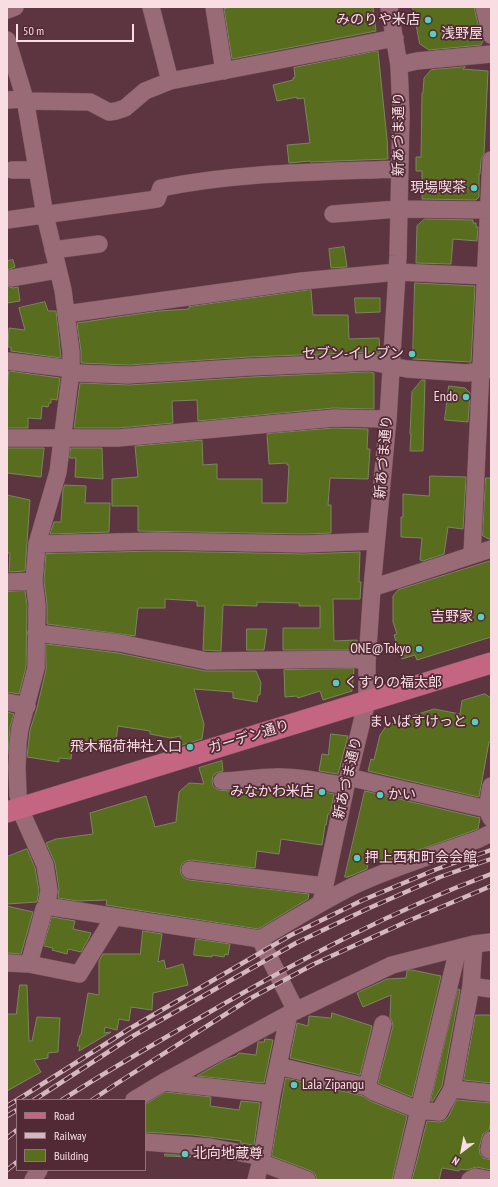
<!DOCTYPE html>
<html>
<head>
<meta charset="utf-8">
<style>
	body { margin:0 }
	#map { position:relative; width:498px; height:1187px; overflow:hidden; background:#5d3540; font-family:"PT Sans Narrow",sans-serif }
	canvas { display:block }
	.frame { position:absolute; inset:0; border:8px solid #f8dde3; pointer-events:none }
	.legend { position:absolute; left:16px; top:1099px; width:130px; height:72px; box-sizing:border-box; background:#522a35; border:1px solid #94727b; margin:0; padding:5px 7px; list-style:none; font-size:12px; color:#f8dde3 }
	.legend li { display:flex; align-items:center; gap:8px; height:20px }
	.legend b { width:20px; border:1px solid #94727b }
	.north { position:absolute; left:442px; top:1131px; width:40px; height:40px; -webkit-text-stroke:3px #522a35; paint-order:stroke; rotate:212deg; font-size:11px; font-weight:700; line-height:16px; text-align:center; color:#f8dde3 }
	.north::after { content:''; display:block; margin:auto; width:14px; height:18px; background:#f8dde3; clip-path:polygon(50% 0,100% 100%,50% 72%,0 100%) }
	.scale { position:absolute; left:16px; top:24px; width:118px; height:18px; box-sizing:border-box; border:2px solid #f8dde3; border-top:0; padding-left:5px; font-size:12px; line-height:14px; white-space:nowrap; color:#f8dde3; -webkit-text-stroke:3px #522a35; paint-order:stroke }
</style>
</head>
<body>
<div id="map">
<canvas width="498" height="1187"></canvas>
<div class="frame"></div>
<ul class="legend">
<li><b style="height:5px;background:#c46682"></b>Road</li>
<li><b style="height:5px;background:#d5b7bf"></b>Railway</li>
<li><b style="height:11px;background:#586d1d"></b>Building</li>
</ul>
<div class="north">N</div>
<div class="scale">50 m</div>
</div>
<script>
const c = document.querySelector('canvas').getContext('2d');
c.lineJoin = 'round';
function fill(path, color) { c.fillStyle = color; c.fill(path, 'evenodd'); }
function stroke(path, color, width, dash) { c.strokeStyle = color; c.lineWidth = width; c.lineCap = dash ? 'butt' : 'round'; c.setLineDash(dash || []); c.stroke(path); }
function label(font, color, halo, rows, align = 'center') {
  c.font = font + ' "PT Sans Narrow","Noto Sans JP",sans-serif'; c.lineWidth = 3.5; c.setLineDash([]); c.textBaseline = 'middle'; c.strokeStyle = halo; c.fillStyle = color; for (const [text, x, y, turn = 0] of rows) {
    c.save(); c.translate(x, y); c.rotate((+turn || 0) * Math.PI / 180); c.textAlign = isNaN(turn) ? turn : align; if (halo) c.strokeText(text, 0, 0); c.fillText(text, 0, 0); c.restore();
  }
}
const building = new Path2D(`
	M233 7H373L376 31 232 59 224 9Z
	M413 7H474L481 37 483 41 481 45 429 50 420 44Z
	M378 51 387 139 388 159 310 162V161L289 163 287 145 310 143 304 98 297 99V97L277 101 273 85 293 80V78L295 77 294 68Z
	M465 67 463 69 488 71 484 154 481 159 480 174H479V197L476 200 422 199V171H416V157H421L422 93H423L424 78 431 70Z
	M425 219 473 220V223H476V227H478L477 241 453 239 451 264 416 263 417 226Z
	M344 247 347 267 331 268 329 249Z
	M13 260 15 267 7 270V261Z
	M415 283 475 286 471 362 413 359Z
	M7 286 13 288 18 287 20 301 7 303Z
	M311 290 313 315H348L349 339 379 338 380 354 371 352 249 357 128 365 81 363V351L77 323 159 311 189 309V307Z
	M355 298H380V312L356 313Z
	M45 302 48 311H56L61 358 11 351V347H8L9 328 25 330 19 308Z
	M9 371 60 378 57 400 51 399V403H49L48 407 42 406 41 419 28 418V428H7V397Z
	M370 372 374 373V409L333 408 198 421 197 400 172 401 173 423 118 428H74L80 383 129 385 251 377Z
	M422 380H425L423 451H410L411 434H410L412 392Z
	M449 386 465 388 470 393 468 422 445 420Z
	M334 428 368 429 367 449H370L369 465 368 479 330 478 328 505H331V533L304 534 138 531V506H112V479L138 477 135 446 202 440 203 465 217 464V479H262V503H287L289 465H287V463L269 464 267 434Z
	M7 448H44L41 477 7 473Z
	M71 448H102L103 479 75 477 76 458H70Z
	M430 476 466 477 463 529 448 527 444 554 423 561 420 560 422 538 401 537V517H403V494L429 496Z
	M486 478H491V539H489L483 536Z
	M65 485 86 486 85 503H110L109 532 50 534 54 522H61L63 490Z
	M7 495 30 500 25 571 9 572 10 553H7Z
	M157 551 304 554 360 552 359 582H361L360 599H333L334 641 357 640 358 650H283V628H320V606H299V603L257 602V606L223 605 221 651 203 650 205 606H197V601L165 599V608H138L135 636 47 624V604L44 581 46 554Z
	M491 561V637L417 660 415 655 402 659 394 635 397 634 393 622V596L398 590Z
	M25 591 27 606 26 667 19 694 7 692V592Z
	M247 629H267L264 650H247Z
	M46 644 118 653 205 671H256L261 683 260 695H258L257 702 233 698V692L194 689 204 724 202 739 182 745 180 736 171 738 150 734V731L118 726 115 748 73 741 71 759 59 758V762L27 757 30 730 37 708 46 670Z
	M354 669 352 691 323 700 320 691 298 698 297 696 285 697 284 670Z
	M485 694 491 698V742H489L479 797 368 771 371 759 374 760 380 735 387 725 401 721 402 719 434 709 460 714 462 701Z
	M7 712 14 714 10 727 8 754Z
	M331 734 348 736 338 774 319 771 322 754 328 755Z
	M222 761 223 771 216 773 213 776 212 781 213 786 218 790 229 791 269 787H286L285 795 311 799 313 790 334 794 330 814H328L326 825H325L322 845 281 839 279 854 257 851 255 868 191 860 186 861 182 864 180 869 181 874 184 878 189 880 309 894 308 899 258 929 106 905 107 900 78 901 58 898 59 889 55 863 46 843 56 839 93 834 90 813 146 796 155 827 176 822 179 792 189 783 204 784 199 768Z
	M365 791 480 818 478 829 385 862 369 859 367 869 348 877H345Z
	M27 849 35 868 39 891 37 902 7 904V857Z
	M7 906 33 912 21 954 7 953Z
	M52 917 75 921 73 929 91 933 89 938 81 952 68 949 67 954 52 950 53 948 44 946Z
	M143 931 162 934 158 962 164 960 166 969 183 964 188 985 153 993 152 1010 131 1007 129 1021 119 1019 117 1030 105 1027 104 1033 111 1032 79 1051 80 1046H77L80 1035H81L88 993 99 995V961L103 954H140Z
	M196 939 230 944 228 955 225 954 224 957 212 955V957L194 955Z
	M412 970 441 976 412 1097 378 1083 393 1026 392 1021 390 1017 391 995 363 1007 357 993 387 979 406 978 407 971Z
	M20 985H27L29 1041H32L37 1017 60 1018 58 1052 48 1053V1058L34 1060 41 1072 7 1091V1014H16Z
	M458 989 460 990 442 1086 433 1101H431Z
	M332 1013 372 1026 360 1075 290 1058 297 1023 308 1026 309 1016 331 1018Z
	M476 1015H491V1083L464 1080Z
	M265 1039 273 1040 264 1083 197 1076 227 1059 236 1056 239 1053 256 1055 258 1042H264Z
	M286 1078 363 1096 370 1101 407 1116 392 1180H317L315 1174 311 1171 272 1156Z
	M166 1092 211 1097 210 1106 239 1110 241 1101 260 1103 254 1145 240 1143 241 1141 193 1135 145 1132V1105Z
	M457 1100 491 1103V1120L489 1130 483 1134 479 1148 480 1154 483 1158 491 1160V1170L476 1167 467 1170 460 1169 459 1171 442 1168 439 1180H412L427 1121 438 1122 444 1121 448 1117Z
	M165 1154 191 1156 190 1157 165 1156Z`);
const minor = new Path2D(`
	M151 7 170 81
	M214 7 224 71
	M484 7 491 35
	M7 10 15 7
	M7 40 25 99 45 215 63 290 71 352V371L58 472 37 544 34 581 37 605 36 668 20 728 18 743 17 767 18 795 24 818 45 865 49 891 46 906 260 939
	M399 65 417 61 491 54
	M7 100 25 99
	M25 101 90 102 109 112 116 111 125 108 145 91 170 81 395 38
	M12 170H37
	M333 214 398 209 491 210
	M7 220 157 199 161 188C240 172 320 172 399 169
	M53 250 99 244
	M12 278 58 270
	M66 314 302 281 397 272 486 276
	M7 361 64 368 76 373 128 375 250 367 371 362 407 369 467 373 491 369
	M7 438H118L334 418 388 419
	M37 544 157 541 304 544 376 541
	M472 555 491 160
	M7 582 34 581
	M372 588 491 549
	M36 633 120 643 207 661 354 659 367 662
	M7 702 27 706
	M348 777 487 809
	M222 781C240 781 257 777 275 777 299 776 323 782 346 786
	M491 786 487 809 491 818
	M190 870 324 886
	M321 903 346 786 367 701V662L372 588 388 419 398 256 401 114 399 65 389 7
	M7 963 29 964 44 909 46 906
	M29 964 79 974 114 917
	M471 986 491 989
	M296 1011 260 939C291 921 321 902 353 886 393 867 437 854 479 839L491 833
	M278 1066 367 1087 374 1092 418 1110 439 1112 452 1089 471 986 474 944
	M164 1082 272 1094
	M367 1087 383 1024
	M452 1089 491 1093
	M134 1100 164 1082 289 1014 392 965 474 944 491 942
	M491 1140 489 1150H491
	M145 1142 210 1147 262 1157
	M260 1162 307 1180
	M33 1180 39 1170
	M256 1180 262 1157 272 1094 289 1014
	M402 1180 458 949
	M470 1180 475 1177 491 1180`);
const major = new Path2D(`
	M7 812 491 663`);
const rail = new Path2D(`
	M17 1100 129 1029 291 935 363 900 437 869 491 850
	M34 1100 133 1036 296 943 367 909 440 877 491 859
	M62 1100C110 1069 159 1041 208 1013 299 960 392 911 491 874
	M92 1100 116 1084 251 998 314 964 408 921 491 886
	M7 1106 17 1100
	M7 1116 17 1110
	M7 1138 17 1130
	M7 1170 17 1162`);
const markers = [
	[428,20,4,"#5acebe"],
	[433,34,4,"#5acebe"],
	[474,188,4,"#5acebe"],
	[412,354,4,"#5acebe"],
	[466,397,4,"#5acebe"],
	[481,617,4,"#5acebe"],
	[419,649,4,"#5acebe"],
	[336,683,4,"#5acebe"],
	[475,722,4,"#5acebe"],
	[190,747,4,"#5acebe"],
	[322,792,4,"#5acebe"],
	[380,795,4,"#5acebe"],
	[357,858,4,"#5acebe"],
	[294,1085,4,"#5acebe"],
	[185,1154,4,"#5acebe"]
];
const poiNames = [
	["みのりや米店",420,20],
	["浅野屋",441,34,"left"],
	["現場喫茶",466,188],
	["セブン-イレブン",404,354],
	["Endo",458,397],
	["吉野家",473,617],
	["ONE@Tokyo",411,649],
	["くすりの福太郎",344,683,"left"],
	["まいばすけっと",467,722],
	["飛木稲荷神社入口",182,747],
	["みなかわ米店",314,792],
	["かい",388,795,"left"],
	["押上西和町会会館",365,858,"left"],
	["Lala Zipangu",302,1085,"left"],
	["北向地蔵尊",193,1154,"left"]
];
const streetNames = [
	["新あづま通り",399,134,-90],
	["新あづま通り",384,457,-85],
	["ガーデン通り",249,737,-17],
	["新あづま通り",348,778,-77]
];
fill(building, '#586d1d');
stroke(building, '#7a875e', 1);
stroke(minor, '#78555f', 18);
stroke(major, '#78555f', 22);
stroke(minor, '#996b76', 17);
stroke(major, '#c46682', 21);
stroke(rail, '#d5b7bf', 4.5);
stroke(rail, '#522a35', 3, [9]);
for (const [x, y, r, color] of markers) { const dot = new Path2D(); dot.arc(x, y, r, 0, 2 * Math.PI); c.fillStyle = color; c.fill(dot); stroke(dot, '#522a35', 1.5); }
label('14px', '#f8dde3', '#522a35', poiNames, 'right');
label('14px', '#f8dde3', '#522a35', streetNames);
</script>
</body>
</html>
